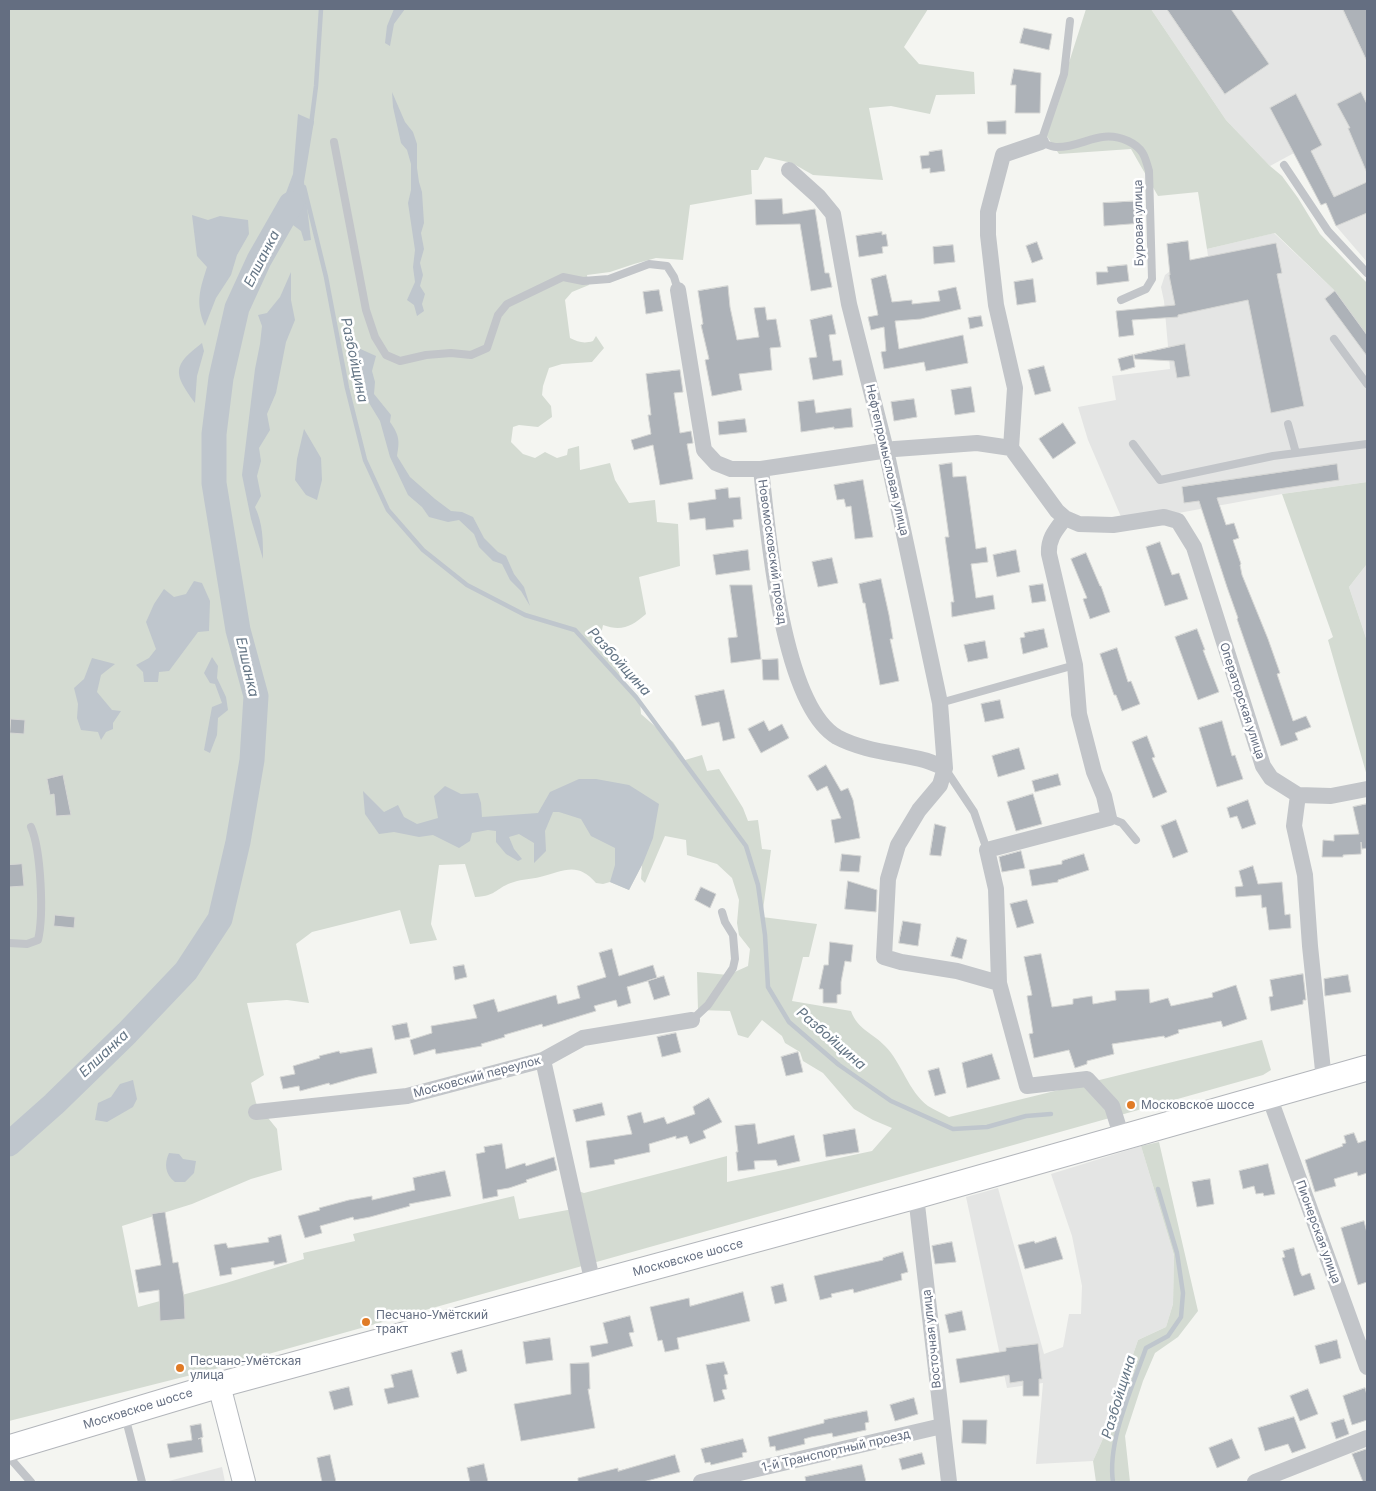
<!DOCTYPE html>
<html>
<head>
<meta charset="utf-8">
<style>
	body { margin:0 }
	#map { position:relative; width:1376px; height:1491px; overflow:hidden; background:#f4f5f1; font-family:Inter,sans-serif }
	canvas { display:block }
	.frame { position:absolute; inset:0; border:10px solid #646e81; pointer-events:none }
</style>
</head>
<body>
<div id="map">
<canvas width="1376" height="1491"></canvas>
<div class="frame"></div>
</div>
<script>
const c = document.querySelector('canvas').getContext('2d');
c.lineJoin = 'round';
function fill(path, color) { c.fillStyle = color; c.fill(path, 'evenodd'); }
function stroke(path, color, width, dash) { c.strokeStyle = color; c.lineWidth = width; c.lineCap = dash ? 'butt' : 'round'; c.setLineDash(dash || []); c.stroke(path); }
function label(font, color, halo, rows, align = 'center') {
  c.font = font + ' Inter,sans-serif'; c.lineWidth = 5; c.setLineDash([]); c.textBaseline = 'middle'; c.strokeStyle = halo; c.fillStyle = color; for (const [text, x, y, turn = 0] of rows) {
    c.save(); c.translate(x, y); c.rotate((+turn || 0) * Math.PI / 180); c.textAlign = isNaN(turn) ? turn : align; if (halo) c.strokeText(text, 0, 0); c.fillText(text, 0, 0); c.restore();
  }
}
const built = new Path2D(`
	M1151 9H1367V262L1336 226 1326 203 1321 205 1294 153 1270 166 1226 120Z
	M1274 233 1335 291 1367 335V482L1282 494 1173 514 1122 519 1088 440 1078 407 1116 400 1112 376 1170 369 1164 301 1161 287 1165 275 1174 268 1197 264 1208 256 1207 249Z
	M1367 564V641L1349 587Z
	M1141 1146 1174 1255 1173 1304 1166 1327 1138 1340 1109 1425 1093 1461 1036 1464 1043 1383 1007 1388 966 1197 998 1188 1044 1354 1063 1347 1069 1314H1081L1082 1286 1072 1236 1051 1174Z
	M222 1467 225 1482H165Z`);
const green = new Path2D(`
	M9 9H928L904 47 919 64 974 72 975 94 936 95 930 114 891 106 869 108 883 180 813 175 792 163 765 157 758 170H751L752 194 690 205 683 260 656 258 634 264 610 272 587 275 589 285 572 292 565 300 570 338C578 342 584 344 593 341L596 336 604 348 592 362 562 364 549 368 543 386 542 395 551 406 552 417 538 427 519 425 513 427 511 442 523 454 535 458 545 452 557 458 567 455 568 449 579 446 580 470 610 463 615 480 629 503 655 500 657 522 678 524 680 566 639 577 646 614C632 626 622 632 603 625L600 640 603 649 619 657V673L623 683 633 691 640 703 641 714 673 742 685 760 702 755 707 771 719 769 743 808 748 821 758 820 762 849 771 850 762 917 817 924 809 957H803L792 1001 851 1011C858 1030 873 1033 885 1046 902 1063 908 1091 928 1106 934 1110 942 1113 949 1117L1262 1040 1271 1070 1263 1075 215 1369 9 1421ZM665 836 686 840 687 855 717 864 732 878 739 900 737 923 739 935 750 949 748 966 728 975 697 972 698 1010 730 1011 738 1035 748 1038 762 1020 782 1036 785 1043 800 1052 803 1061 823 1073 854 1109 873 1120 892 1128 872 1151 727 1182V1156L584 1193 569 1188 573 1209 519 1219 514 1196 353 1234 355 1241 303 1253 304 1259 226 1283 138 1307 122 1226 192 1204 251 1179 282 1170 277 1129 256 1103 251 1083 264 1075 247 1003 287 1000 309 1003 296 944 312 932 400 910 410 944 437 940 431 924 439 865 465 864 475 897C498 896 496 887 514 882 522 879 532 879 540 877 564 871 577 861 596 883L603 884 610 882 629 890 642 865 641 879 645 883Z
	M1086 9H1151L1226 120 1270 166 1282 176 1298 198 1320 234 1367 283V335L1335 291 1275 233 1207 249 1198 192 1158 196 1131 149 1059 154 1046 135Z
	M1367 482V564L1349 587 1367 641V776L1328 640 1333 637 1282 494Z
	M1159 1142 1198 1311 1178 1337 1155 1353 1143 1381 1125 1436 1130 1482H1096L1093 1461 1109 1425 1138 1340 1166 1327 1173 1304 1174 1255 1141 1146Z`);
const water = new Path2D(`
	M394 9H405L394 24 390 46 385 43 387 26Z
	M392 92 405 122 413 132 417 144V168L419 182 422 192 424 223 421 233 424 249 420 263 423 275 420 286 425 294 422 304 424 311 417 316 414 305 407 300 415 282 413 267 415 250 408 203 411 190V164L407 150 401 143 393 107Z
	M298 114 314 121 304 182 311 240 304 241 301 231 293 225 281 227 276 234 271 233 293 174Z
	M192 215 208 220 220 216 248 220 249 234 237 255 231 275 216 298 205 326C195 303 200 289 207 267L197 256Z
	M291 272V300L295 320 286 342 276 393 267 414 270 430 259 448 261 461 257 476 261 496 255 507C263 524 263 540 263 559L251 519 242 475 255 369 260 344 262 326 258 315 267 313 280 297Z
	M202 343 204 351 197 376 195 403C173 373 172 366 202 343Z
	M356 347 376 356 372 371 375 382 374 394 391 415 390 422C399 435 400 440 397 456L410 477 435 499 451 511 462 512 473 517 484 538 498 552 506 556 514 574 524 587 530 606 521 591 510 580 502 564 493 561 479 547 474 534 459 520 448 522 429 517 422 507 408 495 390 457 380 421 366 398 365 382Z
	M304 429 321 458 322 480 317 500 306 495 295 480 297 459Z
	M194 581 202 583 210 601 209 631 198 632 169 671 159 672 158 682H144L143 672 136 665 149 658 156 649 146 622 154 604 164 589 174 597 186 594Z
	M212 657 218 666 217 678 226 697 228 710 218 718 217 735 210 753 204 750 212 707 222 703 215 684 210 683 204 673Z
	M92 658 115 664 101 675 97 692 112 710 121 711 113 723V729L106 732 101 740 98 732 81 730 77 718 78 704 74 688 84 679Z
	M579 779H596L629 785 659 804 653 838 643 863 629 890 610 882 615 865V848L591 836 581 819 559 812H553L545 831 546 851 534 863V843L519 834 509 837 514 849 522 859 518 861 506 854 496 842V831L488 830 472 833 470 841 459 848 433 835 419 837 394 832 379 834 365 814 363 791 384 812 398 805 404 817 417 824 438 818 434 796 445 786 461 794 478 793 481 803 482 817 538 813 550 792Z
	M133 1080 137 1099 133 1107 107 1122 95 1120 98 1103 111 1097 120 1084Z
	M169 1153 179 1154 183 1159 196 1161 194 1173 185 1182H175C165 1174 164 1164 169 1153Z`);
const stream = new Path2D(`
	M311 125 316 86 321 9
	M304 187 326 277 347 388 365 460 388 510 423 550 467 585 525 615 575 630 636 697 746 846 758 885 765 935 768 987 789 1022 839 1065 891 1101 953 1129 987 1127 1026 1116 1051 1114
	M1113 1482C1107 1441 1132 1388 1146 1348L1168 1336 1181 1317 1183 1293 1177 1253 1158 1189`);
const river = new Path2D(`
	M9 1144 54 1104 127 1033 186 971 220 919 238 842 252 760 256 696 238 630 214 483V434L221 378 237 308 259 260 291 204`);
const building = new Path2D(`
	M1167 9H1231L1269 64 1225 94Z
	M1343 9H1367V61Z
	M1024 28 1052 34 1049 50 1020 43Z
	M1014 69 1041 73 1040 113H1015L1016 85H1011Z
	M1361 92 1367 104V173L1348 128H1350L1337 104Z
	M1296 94 1322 145 1311 151 1334 197 1367 182V213L1336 226 1326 203 1321 205 1270 108Z
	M1006 121V134H988L987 122Z
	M942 150 945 171 930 173V168L922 169 920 156 929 155V152Z
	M782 199 783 214 815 209 825 273H829L832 287 811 291 800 224 756 225 755 200Z
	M1142 201 1143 223 1104 226 1103 203Z
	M882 232V235L886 234 888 246 882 247 883 253 859 257 856 236Z
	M1188 241 1190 260 1276 243 1282 273 1277 274 1304 406 1271 413 1248 300 1178 315V317L1132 320 1134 335 1119 337 1116 311 1175 305 1169 275H1170L1167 244Z
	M1037 242 1043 259 1032 263 1026 246Z
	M953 245 955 262 934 264 933 247Z
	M1127 265 1129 281 1097 285 1096 272H1108L1107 267Z
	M886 275 892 302 912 300V304L940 301 938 291 956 287 961 309 921 319 895 321 899 349 963 335 968 363 926 371 924 362 884 369 881 352 886 351 884 327 871 330 868 317 878 315 871 279Z
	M1033 279 1036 302 1017 305 1014 282Z
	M728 286 730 307 737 340 759 337 754 308 765 307 767 320 776 319 781 347 770 348 772 370 739 374 742 390 712 396 705 360 709 359 701 325 703 324 698 291Z
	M659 290 663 311 646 314 643 292Z
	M1335 291 1367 335V356L1325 299Z
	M832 315 836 334 829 335 833 361 841 360 843 375 813 380 809 358 817 357 810 320Z
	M981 316 983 326 970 329 968 318Z
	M1185 344 1190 376 1177 378 1174 361 1135 359 1134 355Z
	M1133 355 1135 367 1121 371 1118 359Z
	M1044 366 1051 391 1035 395 1028 370Z
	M680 370 683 392 674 393 680 433 691 431 693 443 687 444 693 479 660 485 653 445 634 450 631 440 651 434 648 415H651L646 374Z
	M971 387 975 412 955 415 951 390Z
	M914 399 917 417 894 421 891 402Z
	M814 400 816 413 851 408 853 427 834 429V427L801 432 798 402Z
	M745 419 747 432 719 435 718 422Z
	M1063 423 1076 443 1053 459 1039 439Z
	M952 463 953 477 966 476 976 549 986 547 988 562 971 564 976 598 993 595 995 609 952 617 951 602H954L945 537H949L939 465Z
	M1337 464 1339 480 1217 498 1226 525 1234 523 1239 538 1233 540 1241 564 1240 565 1242 575 1268 639 1280 673 1277 674 1293 721 1306 716 1311 727 1295 733 1298 740 1281 746 1237 619 1238 618 1227 587 1199 501 1184 503 1182 487Z
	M863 480 873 537 855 539 851 506 846 507 844 499 837 500 834 485Z
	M728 488 729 498 740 497 742 519 733 520 734 527 706 530 705 518 690 520 688 503 716 499 715 490Z
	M1160 542 1172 575 1179 573 1188 599 1165 606 1146 547Z
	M748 550 750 570 716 575 713 555Z
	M1016 550 1020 572 997 577 993 555Z
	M1086 553 1100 586H1101L1110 612 1090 619 1083 599 1087 598 1071 559Z
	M832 558 838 583 818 587 812 562Z
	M881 579 889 615 893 639H890L899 681 880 685 865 603H863L859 584Z
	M1043 584 1046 601 1032 603 1029 586Z
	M730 585H752L761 659 731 663 728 638 737 637Z
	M1044 629 1048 647 1023 654 1020 638 1025 637 1024 633Z
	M1197 629 1205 650H1203L1219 692 1198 700 1175 637Z
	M985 641 988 658 968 662 964 645Z
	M1117 648 1128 682 1131 681 1140 704 1122 711 1116 695H1114L1100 654Z
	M778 659 779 680H763L762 660Z
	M724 690 735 738 723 741 719 722 702 726 695 696Z
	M1000 700 1004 718 985 722 981 704Z
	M11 719 25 720 24 734 10 733Z
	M764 721 769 731 782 724 789 738 761 753 748 729Z
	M1222 721 1232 756 1235 755 1243 779 1217 787 1199 728Z
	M1147 736 1155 757 1152 758 1167 792 1153 798 1132 742Z
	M1019 748 1025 769 998 777 992 756Z
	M826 765 841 791 848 788 853 800 860 838 835 843 831 820 841 818 827 786 817 791 808 776Z
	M1058 774 1061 785 1035 792 1032 781Z
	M63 775 71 815 56 816 54 794 50 795 47 779Z
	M1033 794 1042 824 1016 831 1007 802Z
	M1248 800 1256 824 1242 829 1237 816 1230 818 1227 808Z
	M1367 804V848L1362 849 1361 842V854L1343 855V857H1322L1323 840 1334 841V835L1359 834 1353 807Z
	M1176 820 1188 852 1173 858 1161 826Z
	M935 824 946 827 941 856 930 855Z
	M1021 851 1025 868 1002 872 999 857Z
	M842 854 861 856 859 872 840 871Z
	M1084 854 1089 870 1058 880V882L1032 886 1029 870 1062 864V861Z
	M22 864 24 886 9 887V865Z
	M1253 866 1258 884 1282 882 1285 915 1290 914 1291 928 1269 930 1266 907 1262 908 1261 895 1236 897 1235 887 1243 886 1239 871Z
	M848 881 877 890 876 912 845 909Z
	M701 887 716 894 710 908 695 900Z
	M1027 900 1034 923 1017 928 1010 904Z
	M55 915 75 917 74 928 54 926Z
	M903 921 921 924 918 946 899 943Z
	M957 937 967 940 962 959 951 956Z
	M830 942 853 945 851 962 845 961 841 982V994L837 995V1003H823V989H819L824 965H828Z
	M612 949 619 976 653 965 657 978 627 987 631 1003 618 1007 616 1000 594 1006 596 1011 543 1027 542 1024 504 1035 505 1037 481 1044 482 1046 436 1054 435 1049 414 1055 410 1040 432 1033 431 1026 477 1018 473 1005 494 999 498 1012 556 995 558 1004 580 998 577 986 606 977 599 953Z
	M1041 954 1052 1007 1073 1004V999L1092 996 1093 1004 1116 1000 1115 991 1149 989 1150 1003 1168 998 1171 1006 1213 997 1212 993 1236 985 1247 1019 1223 1027 1221 1021 1178 1030 1179 1033 1165 1038 1164 1036 1112 1044 1114 1054 1087 1061V1064L1075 1068 1069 1050 1034 1058 1029 1034 1033 1033 1027 996 1032 995 1024 957Z
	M464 965 467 977 455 980 453 967Z
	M1303 974 1306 1000H1303V1004L1271 1011 1269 997 1273 996 1270 980Z
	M1348 975 1351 992 1325 996 1324 979Z
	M664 976 670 995 654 1000 648 981Z
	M407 1023 410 1037 395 1040 392 1026Z
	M676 1033 681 1052 662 1057 657 1037Z
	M372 1048 377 1073 358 1077 330 1085 329 1083 300 1091 299 1086 283 1089 280 1077 295 1074 293 1066 320 1058 319 1056 339 1051 340 1053Z
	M798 1052 803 1072 786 1076 781 1057Z
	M992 1054 1000 1079 967 1088 962 1063Z
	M939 1068 946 1093 935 1096 928 1071Z
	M709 1098 722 1122 703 1131 706 1138 690 1144 687 1136 676 1139V1136L649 1144 650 1152 614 1160 615 1164 590 1168 586 1141 632 1134 627 1116 641 1112 644 1123 664 1117 667 1124 695 1114 693 1107Z
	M602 1103 605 1115 576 1122 573 1110Z
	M755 1124 758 1144 794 1135 800 1161 778 1166 776 1160 754 1161 755 1169 738 1171 736 1152H738L735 1126Z
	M855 1129 859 1152 826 1157 823 1135Z
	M1354 1133 1358 1143 1367 1140V1173L1358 1176 1357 1172 1334 1179 1336 1186 1315 1192 1305 1160 1343 1146 1342 1144 1346 1143 1344 1136Z
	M502 1144 506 1169 525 1163 526 1166 554 1157 557 1170 526 1180 527 1182 509 1188 497 1190 498 1196 483 1199 476 1154 485 1152 484 1147Z
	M1268 1164 1275 1194 1264 1196 1263 1193 1256 1194 1254 1186 1243 1189 1239 1171Z
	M445 1171 451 1196 409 1204 410 1206 370 1217 354 1220 353 1217 320 1226 322 1233 305 1238 298 1216 320 1210 319 1208 349 1200 372 1196V1200L415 1190 413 1178Z
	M1210 1179 1214 1204 1197 1207 1192 1182Z
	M165 1212 173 1263 178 1262 184 1297 185 1319 160 1321 159 1290 139 1293 135 1270 161 1265 152 1214Z
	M1364 1221 1367 1233V1282L1358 1285 1341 1228Z
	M281 1235 287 1262 274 1265V1261L231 1268 232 1274 220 1276 214 1245 226 1243 228 1248 269 1242 268 1238Z
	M1056 1237 1063 1259 1025 1269 1018 1245 1034 1241 1035 1243Z
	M952 1242 956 1262 935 1264 932 1246Z
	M1294 1248 1300 1272 1302 1276 1310 1273 1315 1289 1294 1296 1282 1258 1285 1257 1283 1251Z
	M903 1252 908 1272 901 1274 902 1280 854 1293 853 1289 831 1294 832 1297 820 1300 814 1276 883 1260V1258Z
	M783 1284 787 1301 775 1304 771 1287Z
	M743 1292 750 1321 677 1338 679 1349 665 1352 662 1340 658 1341 650 1307 689 1298 690 1306Z
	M962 1311 966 1330 949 1333 945 1315Z
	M630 1316 634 1332 629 1333 633 1346 592 1357 590 1346 608 1343 603 1323Z
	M550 1338 553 1360 526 1364 523 1342Z
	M1337 1340 1341 1358 1320 1364 1315 1346Z
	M1038 1344 1042 1379H1039V1396H1023V1381L1010 1383 1009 1375 960 1383 956 1359 1006 1351V1348Z
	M462 1350 467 1371 457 1374 451 1353Z
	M724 1362 728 1374 724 1375 727 1389 722 1390 725 1399 714 1402 706 1365Z
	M589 1363 590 1389H588L595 1428 521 1441 514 1404 571 1394 570 1364Z
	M412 1370 419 1397 388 1404 384 1389 394 1387 391 1375Z
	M349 1387 353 1405 334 1410 329 1392Z
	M1365 1388 1367 1395V1420L1352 1425 1343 1396Z
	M1308 1389 1318 1414 1300 1421 1290 1396Z
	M914 1398 918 1414 895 1421 890 1405Z
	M867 1411 869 1422 865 1423 866 1430 833 1437 832 1433 811 1437 804 1439 805 1444 776 1451 775 1446 770 1447 768 1437 824 1423V1420Z
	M1294 1417 1306 1448 1292 1453 1288 1444 1265 1451 1258 1428Z
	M1344 1419 1349 1434 1336 1439 1331 1423Z
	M963 1420H987L986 1444 962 1443Z
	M201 1424 203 1437 198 1439 201 1438 203 1452 170 1458 167 1444 192 1440 190 1426Z
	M743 1439 747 1452 742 1453 743 1457 711 1465 710 1462 705 1463 701 1449Z
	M1232 1439 1240 1458 1217 1468 1209 1448Z
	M1367 1449V1482H1363L1352 1454Z
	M922 1453 925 1464 902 1470 899 1459Z
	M330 1455 336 1482H322L317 1458Z
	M675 1455 680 1472 643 1482H578V1478L618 1468V1471Z
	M484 1464 488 1482H470L467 1468Z
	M862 1465 866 1482H806L805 1477Z`);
const lane = new Path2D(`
	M1070 21 1064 74 1041 142C1046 144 1052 147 1056 147 1083 148 1099 128 1128 141 1143 148 1145 156 1149 171L1152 279 1146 289 1121 300
	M334 142 366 310 375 337 386 355 400 361 426 355 451 353 471 355 487 348 498 315 507 304 563 277 583 281 609 279 649 264 667 266 674 277 678 290
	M1284 165 1328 231 1367 273
	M1334 339 1367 384
	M1288 424 1296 453
	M1133 444 1160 480 1273 456 1367 444
	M940 703 1075 665
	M946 770 974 812 987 850
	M1109 818 1122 823 1136 840
	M9 943 27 944 38 940C44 915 41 850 31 827
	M692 1020 708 1005 733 968 735 959 733 935 725 922 722 912
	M125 1416 142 1482
	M9 1457 31 1482`);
const street = new Path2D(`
	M1041 142 1003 155 988 212V235L996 305 1015 388 1011 448 1057 511 1065 518C1056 530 1048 538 1049 554L1075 665 1079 714 1094 772 1104 796 1109 818 987 850 996 889 999 983 1027 1086 1087 1079 1112 1106 1122 1138
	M789 170 819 197 833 214 849 304 886 450 940 703 945 768 940 785 919 810 898 845 888 879 884 957 901 962 957 971 999 983
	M678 290 704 450 716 463 731 469H761C768 530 781 704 837 737 863 751 896 753 924 760 932 762 939 766 945 768
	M761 469 895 449 977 443 1011 448
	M1065 518 1079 524 1113 525 1164 517 1178 521 1194 547 1263 766 1271 778 1298 795 1294 826 1305 875 1310 946 1324 1080
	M1298 795 1331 796 1367 789
	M543 1060 593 1284
	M1269 1096 1367 1367
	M256 1112 407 1096 543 1060 583 1038 692 1020
	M916 1196 949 1482
	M701 1482 942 1426
	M1255 1482 1367 1438`);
const secondary = new Path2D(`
	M219 1385 244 1482`);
const primary = new Path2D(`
	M9 1448 219 1385 916 1196 1367 1068`);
const markers = [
	[1131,1105,5,"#e07b26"],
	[366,1322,5,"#e07b26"],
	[180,1368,5,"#e07b26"]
];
const streetNames = [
	["Буровая улица",1139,223,-91],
	["Нефтепромысловая улица",887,460,77],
	["Новомосковский проезд",772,552,82],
	["Операторская улица",1242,701,72],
	["Московский переулок",477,1077,-15],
	["Пионерская улица",1318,1232,70],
	["Московское шоссе",688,1258,-15],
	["Восточная улица",932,1339,-96],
	["Московское шоссе",138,1409,-17],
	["1-й Транспортный проезд",836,1451,-13]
];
const poiNames = [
	["Московское шоссе",1141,1105],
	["Песчано-Умётский",376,1315],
	["тракт",376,1329],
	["Песчано-Умётская",190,1361],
	["улица",190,1375]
];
const waterNames = [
	["Елшанка",262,259,-63],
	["Разбойщина",354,360,78],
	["Разбойщина",619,662,48],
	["Елшанка",247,667,77],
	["Разбойщина",831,1039,41],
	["Елшанка",104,1054,-43],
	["Разбойщина",1119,1397,-73]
];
fill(built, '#e4e5e4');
fill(green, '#d4dbd2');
fill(water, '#bfc6cd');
stroke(stream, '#bfc6cd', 4.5);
stroke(river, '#bfc6cd', 25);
fill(building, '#adb2b8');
stroke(building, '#d5d6d4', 1);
stroke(secondary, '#b4b8bd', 24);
stroke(primary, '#b3b6bb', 27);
stroke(lane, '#c2c5c9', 8);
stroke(street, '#c2c5c9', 16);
stroke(secondary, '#fff', 22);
stroke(primary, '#fff', 25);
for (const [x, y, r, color] of markers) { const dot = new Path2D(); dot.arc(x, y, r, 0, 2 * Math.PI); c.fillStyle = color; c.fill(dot); stroke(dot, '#fff', 2); }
label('12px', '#646e81', '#fff', streetNames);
label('12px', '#646e81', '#fff', poiNames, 'left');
label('italic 14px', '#647585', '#fff', waterNames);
</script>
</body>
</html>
